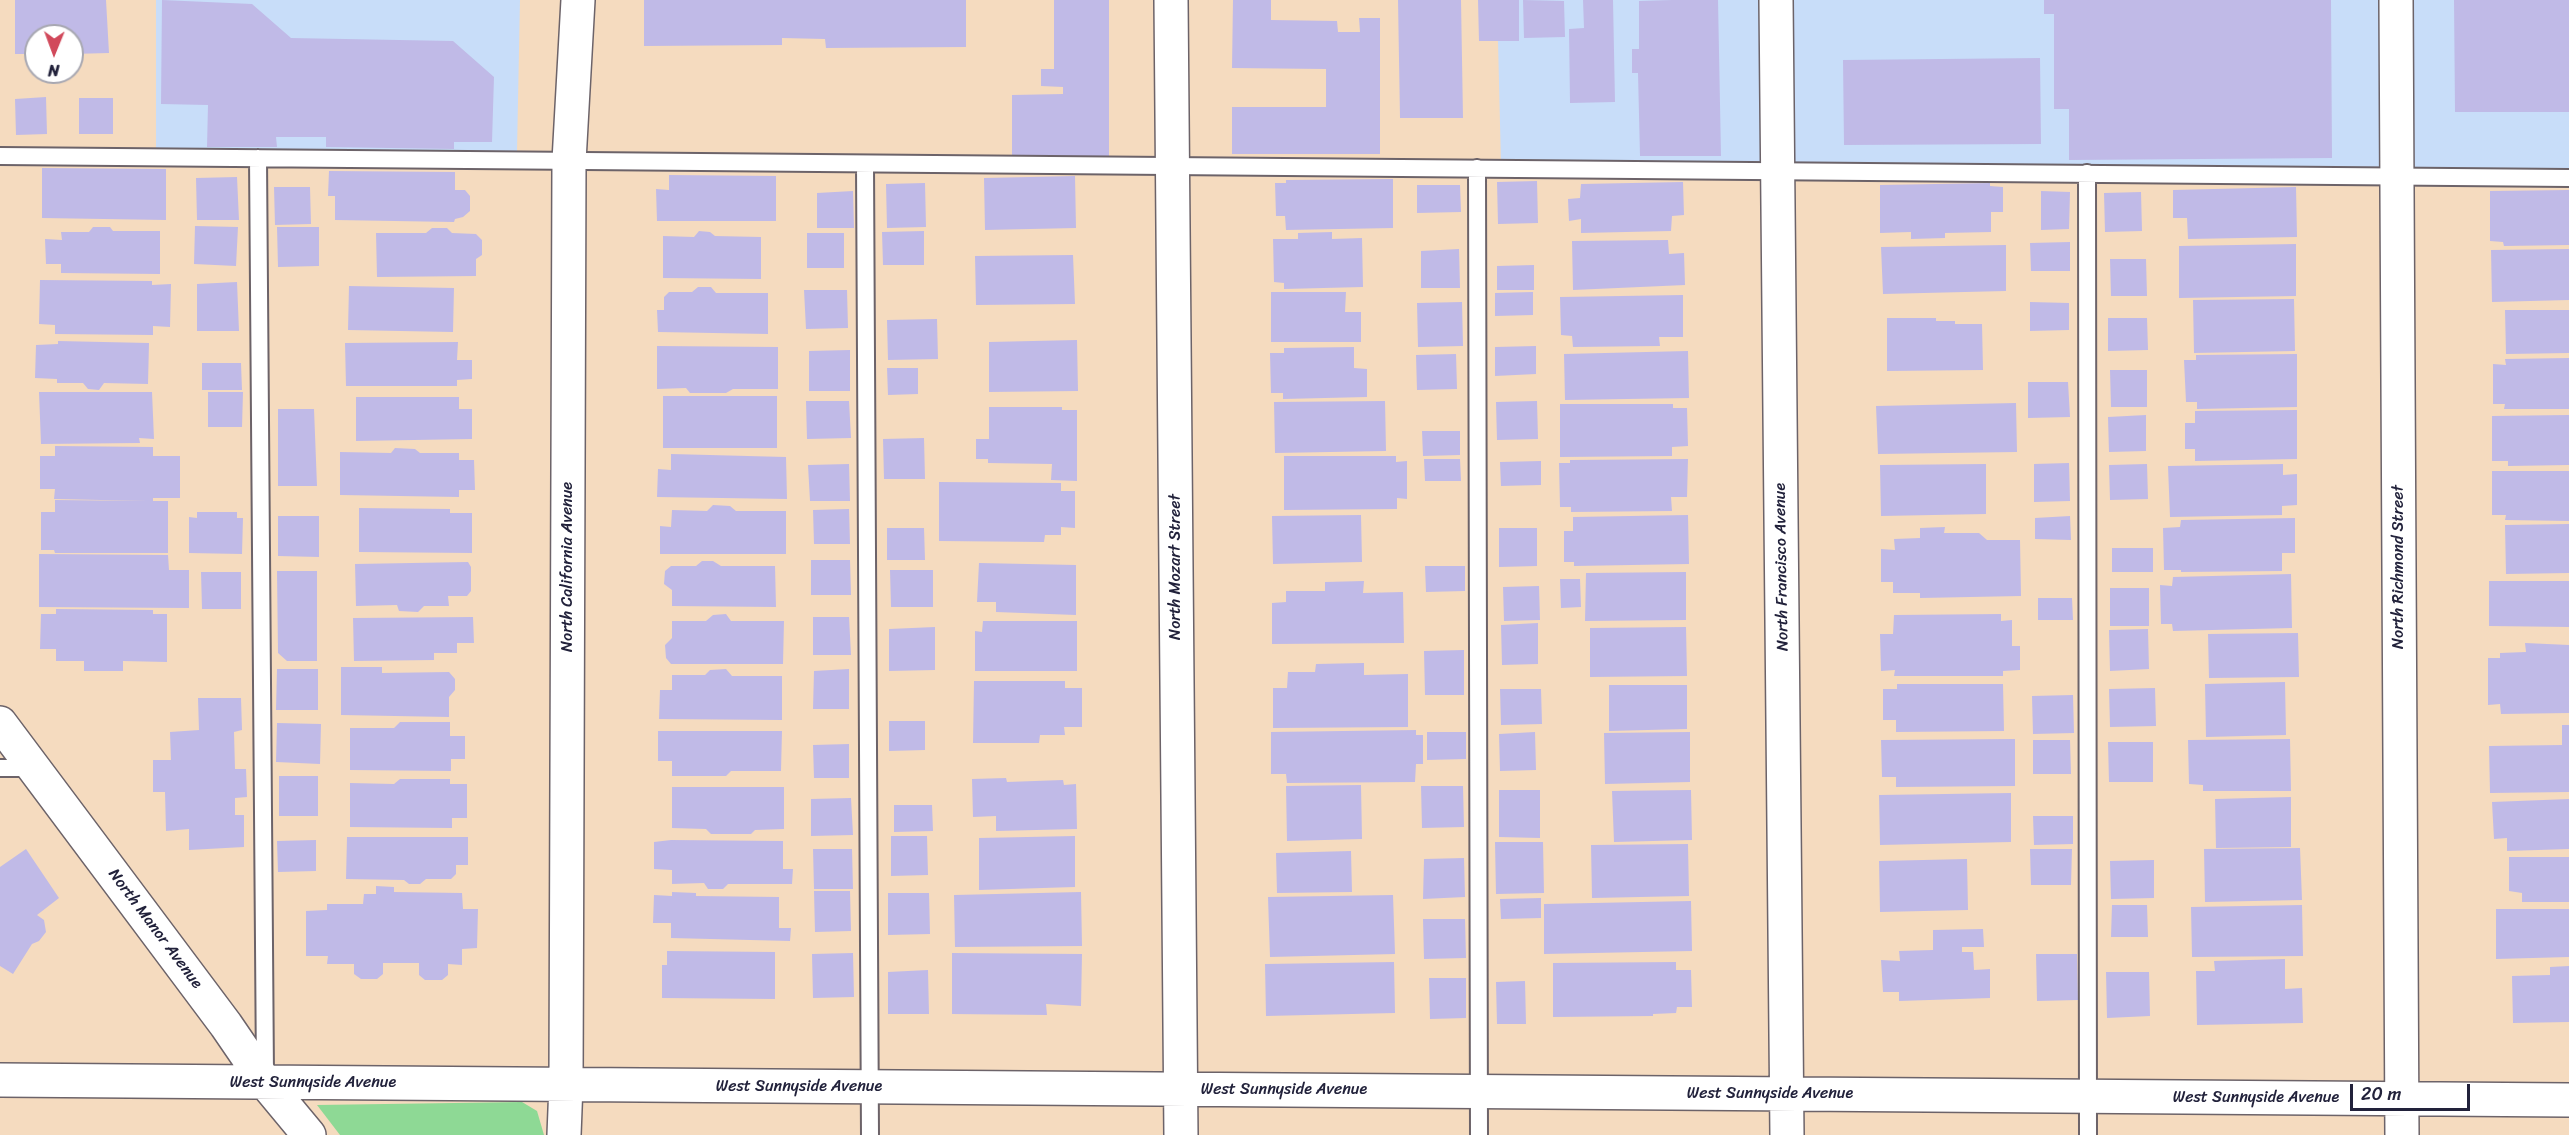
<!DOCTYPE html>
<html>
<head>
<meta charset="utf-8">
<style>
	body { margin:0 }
	#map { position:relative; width:2569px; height:1135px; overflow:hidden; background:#f5dbbf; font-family:Sriracha,sans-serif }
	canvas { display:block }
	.north { position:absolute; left:24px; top:24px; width:60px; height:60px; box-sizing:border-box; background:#fff; border:2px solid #a7a7b1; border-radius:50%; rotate:181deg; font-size:16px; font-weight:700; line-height:24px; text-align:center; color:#22223b }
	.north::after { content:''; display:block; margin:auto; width:21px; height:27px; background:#d1495b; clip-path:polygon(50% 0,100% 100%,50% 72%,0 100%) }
	.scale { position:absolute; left:2350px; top:1084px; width:120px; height:27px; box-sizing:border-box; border:3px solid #22223b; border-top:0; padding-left:8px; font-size:18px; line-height:21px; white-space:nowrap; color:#22223b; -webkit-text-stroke:4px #fff; paint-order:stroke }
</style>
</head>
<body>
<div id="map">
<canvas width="2569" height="1135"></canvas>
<div class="north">N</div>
<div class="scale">20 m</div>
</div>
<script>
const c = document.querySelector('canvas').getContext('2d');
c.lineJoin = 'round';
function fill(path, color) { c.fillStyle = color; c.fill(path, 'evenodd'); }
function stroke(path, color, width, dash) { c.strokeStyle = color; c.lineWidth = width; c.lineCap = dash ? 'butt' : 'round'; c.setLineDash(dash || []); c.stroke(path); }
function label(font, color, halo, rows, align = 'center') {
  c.font = font + ' Sriracha,sans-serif'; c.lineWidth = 6; c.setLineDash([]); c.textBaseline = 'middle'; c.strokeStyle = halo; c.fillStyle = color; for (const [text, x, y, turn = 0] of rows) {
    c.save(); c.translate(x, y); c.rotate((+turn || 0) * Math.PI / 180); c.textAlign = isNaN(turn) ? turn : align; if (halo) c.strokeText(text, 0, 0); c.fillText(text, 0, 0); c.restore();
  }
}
const built = new Path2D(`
	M156 0H520L517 151 156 152Z
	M1497 0H2569V173L1501 165Z`);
const green = new Path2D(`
	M522 1102 537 1111 544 1135H340L317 1105Z`);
const building = new Path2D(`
	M15 0H106L109 53 72 54V36H36V54H15Z
	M162 0 252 4 291 38 453 41 494 77 492 142H454V149L326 147V137H276L277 147H207L208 105 161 104Z
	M644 0H966V47L826 48 825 39 782 38V45L644 46Z
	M1054 0H1109V157H1012V95L1063 94V87L1041 86V69H1054Z
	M1233 0H1271V20L1337 21 1338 32H1360L1359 18H1380V154H1232V107H1326V69L1232 68Z
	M1398 0H1461L1463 118H1400Z
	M1478 0H1519V41H1479Z
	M1523 0 1564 1 1565 37 1524 38Z
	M1583 0H1613L1615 102 1570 103 1569 29 1584 28Z
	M1672 0H1718L1721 156H1640L1638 73H1632V49H1639V1Z
	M2044 0H2331L2332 158 2069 160V109H2054V14H2044Z
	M2454 0H2569V112H2455Z
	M2040 58 2041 144 1844 145 1843 60Z
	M46 97 47 134 16 135 15 99Z
	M79 98H113V134H79Z
	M42 168 166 169V220L42 218Z
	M329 171 455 172V190H465L470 196V211L463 217 455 219 454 222 335 220V196H328Z
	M669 175 776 176V221H657L656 189 669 190Z
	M1075 176 1076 228 985 230 984 178Z
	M237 177 239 220H197L196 178Z
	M1393 179V228L1286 230 1285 216H1276L1275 183H1286V180Z
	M1537 181 1538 223 1498 224 1497 182Z
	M1683 182 1684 215 1672 216 1671 231 1581 233V219L1569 221 1568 199 1580 198 1581 184Z
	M925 183 926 227 887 228 886 184Z
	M1990 183V186L2003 187V212H1991V232L1945 233V238L1911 239V232L1880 233V185Z
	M1417 185H1460L1461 212 1417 213Z
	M274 187H310L311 224 275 225Z
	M2296 187 2297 237 2188 239 2187 218H2173V190Z
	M2569 190V245L2504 246 2503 242 2490 241V191Z
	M853 191 854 228H817V193Z
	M2041 191 2070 192 2069 229 2041 230Z
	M2141 192 2142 231 2105 232 2104 193Z
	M195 226 238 227 236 266 194 264Z
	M93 227H110L113 231H160V274L61 273V264H46L45 239 62 240 61 232H89Z
	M277 227H319V266L278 267Z
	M432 228H447L452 233 476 234 482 240V255L476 259V276L377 277 376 233H426Z
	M699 231 710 232 715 236 761 237V279L663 278V236L694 237Z
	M924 231V265H883L882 232Z
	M1332 232V239L1362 238 1363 287 1284 289V283L1274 282 1273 239H1298V233Z
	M807 233H844V268H807Z
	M1668 240 1669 254 1684 253 1685 285 1573 290 1572 241Z
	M2070 242V271H2031L2030 243Z
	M2296 244V296L2179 298V246Z
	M2006 245V291L1883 294 1881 247Z
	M1459 249 1460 288H1421V251Z
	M2569 249V300L2492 302 2491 250Z
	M1073 255 1075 304 976 305 975 256Z
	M2110 259H2146L2147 296H2111Z
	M1534 265V290H1497V266Z
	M40 280 152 281V285L171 284 170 327 153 326V335L55 334V325L39 324Z
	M237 282 239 331H197V284Z
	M349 286 454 288 453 332 348 330Z
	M698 287H711L716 293H768V334L658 332 657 310H664V297L669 292H692Z
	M804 290H847L848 328 806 329Z
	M1271 292H1346L1345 312H1361V342H1271Z
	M1533 292V315L1495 316V293Z
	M1683 295V337H1659L1660 346 1573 347 1572 336 1561 335 1560 297Z
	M2294 299 2295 351 2194 353 2193 300Z
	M1462 302 1463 346 1418 347 1417 303Z
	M2030 302 2069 303V330L2030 331Z
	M2505 310H2569V353L2506 354Z
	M1887 318H1936V321H1955V324H1982L1983 370 1887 371Z
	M2108 318H2147L2148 350 2108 351Z
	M937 319 938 359 888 360 887 320Z
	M1077 340 1078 391 989 392V342Z
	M58 341 149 343 148 384 104 383 99 390 88 389 83 383H57V379L35 378 36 345 58 344Z
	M458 342 457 360H472V379L457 380V386H346L345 343Z
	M657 346 778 347V389H733L726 393H690L686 388 657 389Z
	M1536 346V374L1495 376V347Z
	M1354 347V368L1367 369V397L1283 399V393H1271L1270 353H1284V348Z
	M850 350V391H809V351Z
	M1688 351 1689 398 1565 400 1564 354Z
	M1456 354 1457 389 1417 390 1416 355Z
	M2297 354V407L2197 409V402H2186L2184 360H2196V355Z
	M2569 358V409H2504L2505 404H2493V364L2506 365 2505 359Z
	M202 363H241L242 390H202Z
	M887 368H918V394L888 395Z
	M2110 370H2147V407H2111Z
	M2028 382H2068L2070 417 2028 418Z
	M39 392H152L154 439 139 438 140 443 41 444Z
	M208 392H243L242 427H208Z
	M663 396H777V448H663Z
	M356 397H459V409H472V439L356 441Z
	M806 401H849L851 438 807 439Z
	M1385 401 1386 451 1275 453 1274 402Z
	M1537 401 1538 439 1497 440 1496 402Z
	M2016 403 2017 452 1878 454 1876 406Z
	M1560 404H1673V408H1687L1688 446 1672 447V456L1560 457Z
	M989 407H1062V410H1077V481L1051 480 1052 464 988 463V459H976V439H989Z
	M278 409H314L317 486H278Z
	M2297 410V459L2195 461V449H2185V423H2195V411Z
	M2146 415V451L2109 452 2108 417Z
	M2569 415V465L2508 466V461H2492V416Z
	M1422 431H1460V455L1423 456Z
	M924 438 925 479H884L883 439Z
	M55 446 153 447V456H180V498H153V501H168V553H55L54 550H41V512H55V500L148 501 54 499 55 489H40V456H55Z
	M395 448 415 449 420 453H459V460H474L475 490H459V497L340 495V452L391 453Z
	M671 454 786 457 787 499 657 497 658 469 671 470Z
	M1284 456H1396V462L1407 461V499L1397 498V509L1284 510Z
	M1424 459H1460L1461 481H1425Z
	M1688 459 1687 497H1671L1672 511 1571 512V507H1560L1559 463H1570V460Z
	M1541 461V485L1501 486 1500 462Z
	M2069 463 2070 501 2034 502V464Z
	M849 464 850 501H810L808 465Z
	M1986 464V514L1881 516 1880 465Z
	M2147 464 2148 499 2110 500 2109 465Z
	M2283 464V475L2297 474V505L2282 506V515L2170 517 2168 466Z
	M2492 471H2569V521L2505 520 2506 515H2492Z
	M939 482 1061 483V491H1075V528L1061 527V535H1045L1044 542 939 541Z
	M713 505 730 506 736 511H786V554H660V526L671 527 672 510 707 511Z
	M359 508 450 509V513H472V553L359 552Z
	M849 509 850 544H814L813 510Z
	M197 512H237V518H243L242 554 189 553V517L197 518Z
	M1361 515 1362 562 1273 564 1272 516Z
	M1688 515 1689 564 1574 566V562H1564V531H1573V517Z
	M278 516H319V557L278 556Z
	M2070 516 2071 540 2035 539V518Z
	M2295 518V553H2282V571L2181 572V570H2164L2163 528 2180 527 2181 520Z
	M2569 524V573L2506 574 2505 525Z
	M1945 527 1944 533H1979L1987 540H2020L2021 596 1920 598V593H1893V582H1881V549L1895 550 1894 539 1920 538V528Z
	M887 528H924L925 560H887Z
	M1499 528H1537V566L1499 567Z
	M2112 548H2153V572H2112Z
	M39 554 168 555 169 570H189V608L39 607Z
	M811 560H850L851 595H811Z
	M702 561H713L721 566H775L776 607 672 606V590L664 584 665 571 671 566H696Z
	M468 562 471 567V591L467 596H448L449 606H424L418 612 399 611 397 605 356 606 355 564Z
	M979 563 1076 565V615L996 612V602H977Z
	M1425 566H1465V591L1426 592Z
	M890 570H933V607H891Z
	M277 571H317V661H287L278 653Z
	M201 572H241V609H202Z
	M1686 572V620L1585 621 1586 573Z
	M2291 574 2292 628 2173 631 2172 624H2161L2160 585 2172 586 2173 577Z
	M1560 579H1580L1581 607 1561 608Z
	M1364 581 1363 593 1403 592 1404 643 1272 644V603L1286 602V591H1325V582Z
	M2489 581H2569V627L2489 626Z
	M1539 586 1540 620 1504 621 1503 587Z
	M2110 588H2149V626H2110Z
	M2038 598H2072L2073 620H2038Z
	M56 609 153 610V614H167V662L123 661V671H84V661H56V649H40L41 614H56Z
	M726 614 731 621H784L783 664H671L666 658 665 645 672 638V621H706L713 615Z
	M2001 614V621L2012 620V646H2020V670L2003 671V676H1894L1895 670 1881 671 1880 634H1893L1894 615Z
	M473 617 474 643H457V653H434V660L354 661 353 618Z
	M813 617H849L851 655H813Z
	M983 621H1077V671H975V631L982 632Z
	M1538 623V664L1502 665 1501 625Z
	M935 627V670L889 671V629Z
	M1686 627 1687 676 1590 677V628Z
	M2148 629 2149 669 2110 671 2109 630Z
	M2298 633 2299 677 2209 678 2208 634Z
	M2525 643 2569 645V713L2501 714 2500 704 2488 705V658H2500V653L2526 652Z
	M1464 650V695H1425L1424 651Z
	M1364 663V675L1408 674V727L1273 728V688H1287L1288 672H1315L1316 664Z
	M341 667H382V673L449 672 455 679V690L449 697V717L341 715Z
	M277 669H318V710H276Z
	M726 669 732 676H782V720L659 719 660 690H672V675H705L710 670Z
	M849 669V709H813L814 671Z
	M974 681H1065V688H1082V727H1064L1065 735H1040L1039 743H973Z
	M2285 682 2286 735 2206 737 2205 684Z
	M1897 684H2003L2004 731 1896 732V720H1883V689H1897Z
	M1609 685H1687V729L1609 731Z
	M2155 688 2156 726 2110 727 2109 689Z
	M1500 689H1541L1542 724 1501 725Z
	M2073 695 2074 733 2033 734 2032 696Z
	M198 698H241L242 730 234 732 235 769H246L247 797 235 798V815H244V847L189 850V829L166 831 165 792H153V760H171L170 732 199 730Z
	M889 721H925V750L889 751Z
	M400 722H450V736H465V759H451V771L350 770V728H394Z
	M277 723 321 724 320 764 276 762Z
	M2562 725H2569V792L2490 793 2489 746 2562 745Z
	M1416 730V735H1423V764H1416L1415 782 1287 783 1286 774H1271V732Z
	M658 731H782L781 771H731L726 776H672V761H658Z
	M1427 732H1466V759L1427 760Z
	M1535 732 1536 770 1500 771 1499 734Z
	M1690 732V782L1605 784 1604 733Z
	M2015 739V786L1896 787V777H1882L1881 740Z
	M2290 739 2291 791H2203V785L2189 784 2188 740Z
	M2033 740H2070L2071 774H2033Z
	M2108 742H2153V782H2109Z
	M849 744V778H814L813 745Z
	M279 776H318V816H279Z
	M1006 778 1007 782 1063 780 1064 785 1076 784 1077 829 996 831V816L973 817 972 779Z
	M400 779H450V784H467V818H452V828L350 827V783L394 784Z
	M1361 785 1362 839 1287 841 1286 786Z
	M1421 786H1463L1464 827 1422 828Z
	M672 787H784V829L755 830 751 834H711L706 829 672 828Z
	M1499 790H1540V838L1499 837Z
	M1691 790 1692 840 1614 842 1612 791Z
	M2011 793V842L1880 845 1879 795Z
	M2291 797V847L2216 848 2215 799Z
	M851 798 853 835 811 836V799Z
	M2569 799V849L2507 851V838L2494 839 2492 802Z
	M894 805H932L933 831 894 832Z
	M2033 816H2073V844L2034 845Z
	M891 836H927L928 875 891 876Z
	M1075 836V887L979 890V838Z
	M347 837H468V865H456V874L451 879H426L420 884H409L404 880 346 879Z
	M316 840V871L278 872 277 841Z
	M671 840 783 841V869H793L792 884H728L723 889H708L704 883 672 884V870L654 869V842Z
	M1495 842H1543L1544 893 1496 894Z
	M1688 844 1689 896 1592 898 1591 845Z
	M2300 848 2302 900 2205 902 2204 849Z
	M26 849 59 898 37 915 44 920 46 932 39 941 32 944 13 974 0 966V867Z
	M813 849H852L853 889H814Z
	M2030 849H2072L2071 885H2031Z
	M1351 851 1352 892 1277 893 1276 853Z
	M2509 857H2569V902H2522V893L2509 891Z
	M1464 858 1465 897 1423 899 1424 859Z
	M1967 859 1968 910 1880 912 1879 861Z
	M2154 860V898L2111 899 2110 861Z
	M376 886 394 887V892L462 893 463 909H478L477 948 462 949V965L448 964V975L442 980H425L419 975V963H383V974L377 979H361L354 974V964H327L328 956H306V911L327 910V904H363L364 894H376Z
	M814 891H850L851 931 815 932Z
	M672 892 696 893V896L779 897V928H791L790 941 671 938V923H653L654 895 672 896Z
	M1081 892 1082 946 955 947 954 895Z
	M888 893H929L930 934 888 935Z
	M1393 895 1395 954 1270 957 1268 897Z
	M1541 898V918L1501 919 1500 899Z
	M1691 901 1692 951 1544 954V904Z
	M2112 905H2147L2148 937H2111Z
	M2302 905 2303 956 2192 957 2191 907Z
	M2496 909H2569V957L2496 959Z
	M1423 919H1465L1466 958 1424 959Z
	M1983 929 1984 947H1962V952H1973L1974 970 1990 969V998L1899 1001V992H1883L1881 960 1900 961 1899 951 1933 950V930Z
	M667 951 775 952V999L662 998V965H667Z
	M853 953 854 997 813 998 812 954Z
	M952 953 1082 954 1081 1006 1046 1004 1047 1015 952 1014Z
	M2036 954H2077L2078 1000 2037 1001Z
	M2285 959V989L2302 988 2303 1023 2197 1025 2196 971H2215L2214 961Z
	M1394 962 1395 1013 1266 1016 1265 964Z
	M1676 962V970H1691L1692 1007H1677L1676 1013 1653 1014V1016L1553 1017V963Z
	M2569 966V1022L2513 1023 2512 976 2550 975V967Z
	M928 970 929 1014H888V972Z
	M2106 972H2149L2150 1016 2107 1018Z
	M1429 978H1466V1018L1430 1019Z
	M1525 981 1526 1024H1497L1496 982Z`);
const service = new Path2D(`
	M0 156 2569 178
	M258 158 265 1075
	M865 164 870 1135
	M1477 168 1479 1135
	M2087 173 2088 1135
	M0 768H34`);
const minor = new Path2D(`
	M1171 0 1181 1135
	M1776 0 1787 1135
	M2396 0 2402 1135
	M0 723 226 1025 265 1082 309 1135
	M0 1080 2569 1100
	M564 1135 566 1084 569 161 578 0`);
const streetNames = [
	["North California Avenue",568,567,-90],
	["North Mozart Street",1176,567,-90],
	["North Francisco Avenue",1782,567,-91],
	["North Richmond Street",2399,567,-90],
	["North Manor Avenue",155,929,53],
	["West Sunnyside Avenue",313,1083],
	["West Sunnyside Avenue",799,1087],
	["West Sunnyside Avenue",1284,1090],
	["West Sunnyside Avenue",1770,1094],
	["West Sunnyside Avenue",2256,1098]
];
fill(built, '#c8ddf9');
fill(green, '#8ed995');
fill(building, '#c0bae7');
stroke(service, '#6c6369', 20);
stroke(minor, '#6c6369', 36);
stroke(service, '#fff', 16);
stroke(minor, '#fff', 33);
label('16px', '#22223b', '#fff', streetNames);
</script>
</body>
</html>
